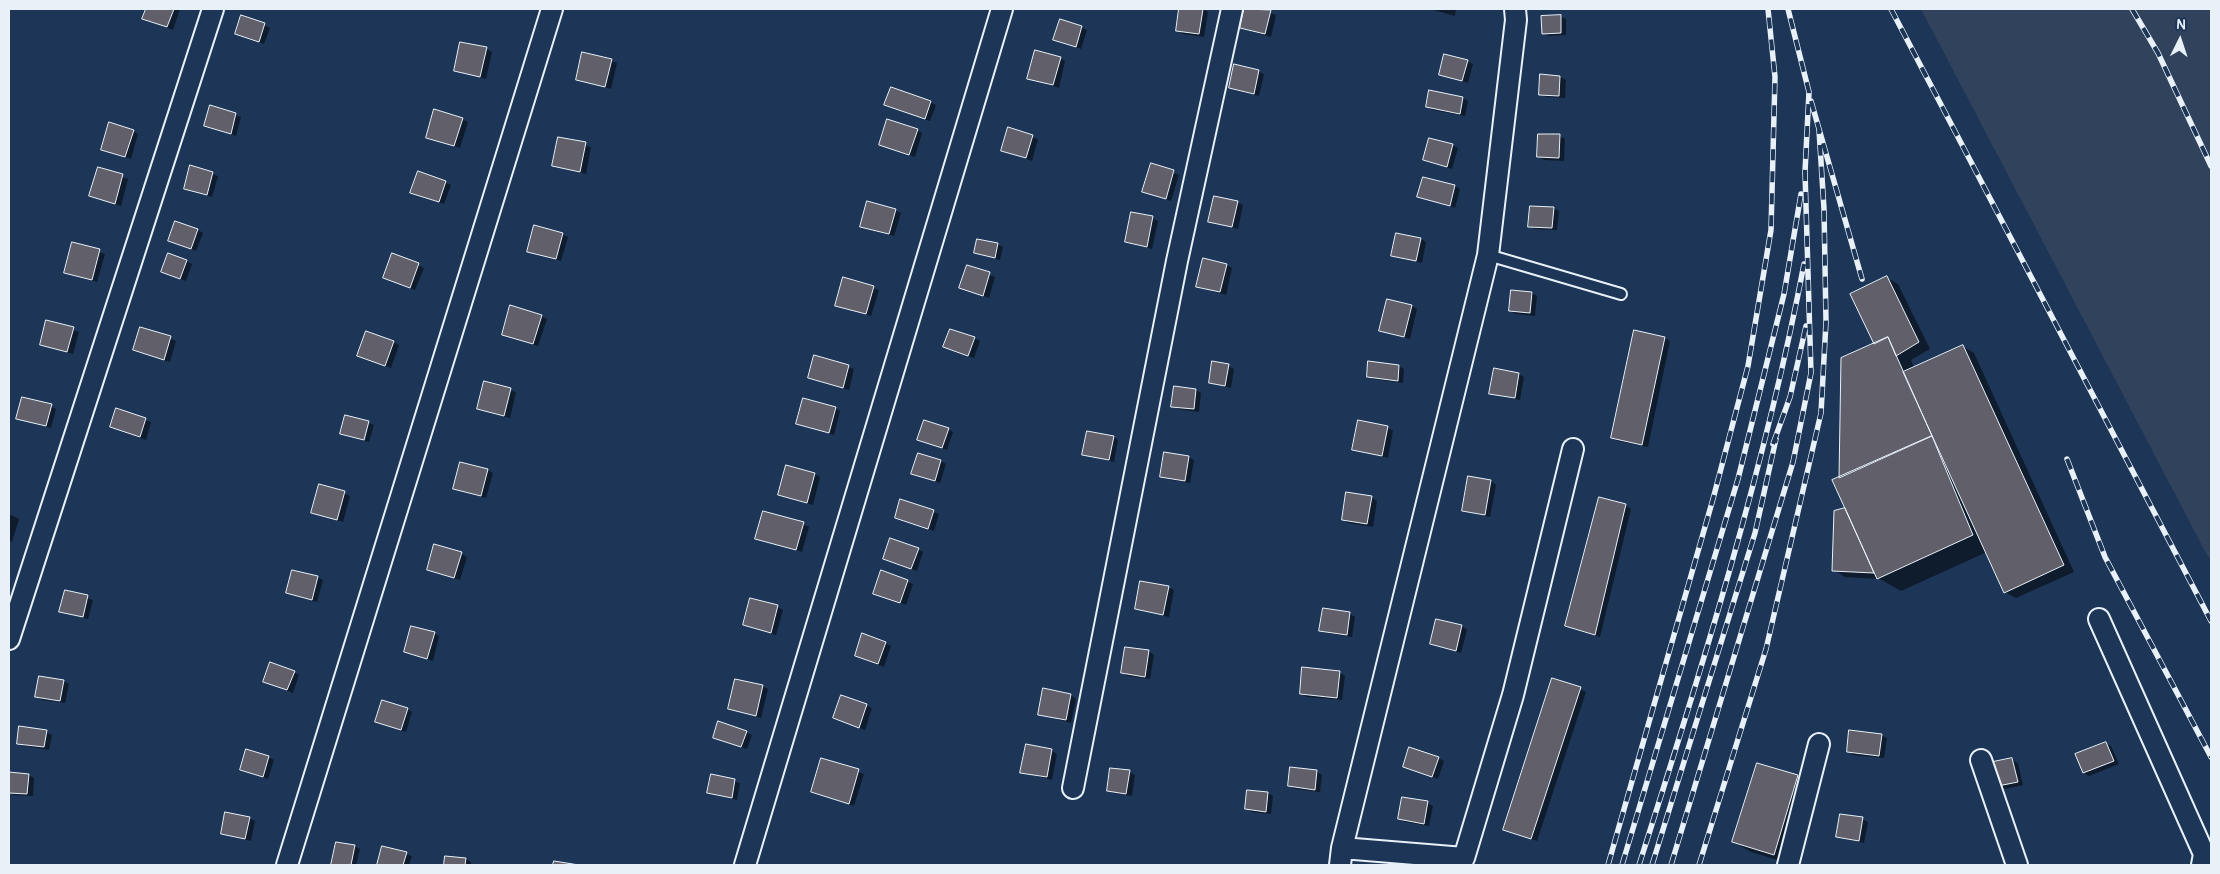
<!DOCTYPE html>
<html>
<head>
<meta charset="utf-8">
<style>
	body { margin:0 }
	#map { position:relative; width:2220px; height:874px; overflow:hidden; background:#1d3557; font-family:Pangolin,sans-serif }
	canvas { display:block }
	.frame { position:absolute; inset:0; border:10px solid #e8f1f8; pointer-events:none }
	.north { position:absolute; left:2155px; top:15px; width:50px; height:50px; -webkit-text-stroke:4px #1d3557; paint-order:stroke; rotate:4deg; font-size:14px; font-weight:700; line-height:20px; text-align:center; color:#e8f1f8 }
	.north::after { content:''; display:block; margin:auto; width:18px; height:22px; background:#e8f1f8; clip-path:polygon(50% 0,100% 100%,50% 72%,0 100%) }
</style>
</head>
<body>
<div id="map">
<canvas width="2220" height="874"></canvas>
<div class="frame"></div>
<div class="north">N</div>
</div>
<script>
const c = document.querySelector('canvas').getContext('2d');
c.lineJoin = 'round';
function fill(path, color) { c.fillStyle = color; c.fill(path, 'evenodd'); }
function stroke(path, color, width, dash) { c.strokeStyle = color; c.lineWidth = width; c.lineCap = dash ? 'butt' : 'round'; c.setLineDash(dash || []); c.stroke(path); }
const built = new Path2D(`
	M1921 9H2211V556L2208 557Z`);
const shadow = new Path2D(`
	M147 9H180L173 30 144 18Z
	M1181 9H1203L1208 12 1204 37 1183 34 1177 30Z
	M1246 9H1259L1276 15 1271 37 1241 28Z
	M1430 9H1456L1455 16Z
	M1560 16 1566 19V35L1549 36 1543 33Z
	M264 25 270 28 264 44 236 34Z
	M1081 27 1087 30 1081 49 1055 39Z
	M486 48 492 52 486 79 455 70Z
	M583 53 617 63 611 89 577 79Z
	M1060 58 1065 61 1059 88 1029 78Z
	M1467 61 1473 64 1468 83 1440 74Z
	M1258 71 1264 74 1259 96 1230 88Z
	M1542 76 1560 77 1566 80 1565 98 1546 97 1540 94Z
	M1463 98 1468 101 1465 116 1433 110 1427 107Z
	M930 102 936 105 930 121 886 105Z
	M211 107 241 117 236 136 206 126Z
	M462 119 468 122 460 148 427 137Z
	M1009 129 1038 139 1032 161 1002 150Z
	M917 130 922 133 915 157 880 144Z
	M133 131 138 134 131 159 102 149Z
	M1559 136 1565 139 1564 161 1544 160 1539 157Z
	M559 138 591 147 586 174 553 165Z
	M1452 145 1458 148 1452 169 1424 160Z
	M1152 165 1179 175 1171 201 1144 192Z
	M191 167 218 176 212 197 185 188Z
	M99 169 128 179 121 206 91 196Z
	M419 172 451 185 444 204 417 195Z
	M1455 186 1460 189 1455 208 1419 196Z
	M1237 202 1243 205 1238 229 1210 221Z
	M1553 208 1559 211 1557 230 1535 229 1530 226Z
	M895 210 901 213 894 236 862 226Z
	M1152 218 1158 221 1152 249 1127 242Z
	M198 230 203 233 196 251 175 243Z
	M562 234 568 237 561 261 529 251Z
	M1421 239 1426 242 1422 263 1393 255Z
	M73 243 105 254 97 282 66 272Z
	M997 244 1003 247 1000 260 976 253Z
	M393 255 424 268 415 290 384 277Z
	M186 261 192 264 186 281 168 274Z
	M1227 265 1232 268 1226 295 1197 286Z
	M967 267 995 277 989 298 961 288Z
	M1887 278 1898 284 1930 349 1911 360 1914 368 1962 346 1974 353 2074 572 2016 598 2005 592 1987 552 1901 591 1880 579 1845 577 1834 570 1848 511 1841 478 1876 344Z
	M844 279 879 290 871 316 836 305Z
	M1532 293 1537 296 1535 316 1516 314 1510 311Z
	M1412 306 1417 309 1410 339 1380 330Z
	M541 316 547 319 538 346 503 334Z
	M47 321 79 332 73 354 41 344Z
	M141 328 176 341 170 362 134 350Z
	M974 338 980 341 974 358 950 350Z
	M1665 338 1670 341 1648 447 1618 441 1612 438Z
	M394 342 399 345 391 368 364 358Z
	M815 357 854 369 849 390 809 377Z
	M1369 362 1399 366 1404 369 1403 383 1373 379 1368 376Z
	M1228 366 1234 369 1231 388 1210 382Z
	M1519 374 1524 377 1520 400 1490 393Z
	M485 383 516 392 510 418 478 409Z
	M1196 390 1201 393 1199 412 1178 409 1173 406Z
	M51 406 56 409 51 428 18 418Z
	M835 408 840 411 834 435 797 424Z
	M117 410 151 422 146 440 111 427Z
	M367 422 362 440 341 433Z
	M369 423 374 425 369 442 365 441Z
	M1388 428 1393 431 1388 458 1353 449Z
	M948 429 953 432 947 450 918 439Z
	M1113 437 1118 440 1114 462 1084 454Z
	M1189 457 1194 460 1190 483 1167 479 1161 476Z
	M941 461 946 464 940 483 913 474Z
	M487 470 493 473 486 498 454 488Z
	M815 474 820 477 813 505 779 494Z
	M1491 481 1496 485 1490 517 1463 510Z
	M344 493 350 496 343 522 313 512Z
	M1371 497 1377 501 1373 527 1348 523 1343 520Z
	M901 501 939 514 934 531 896 518Z
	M1625 505 1631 509 1600 637 1572 628 1567 625Z
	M9 514 19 519 12 542 9 541Z
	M803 524 809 527 802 552 756 538Z
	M918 549 923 552 917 571 884 559Z
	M462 554 467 557 460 580 428 570Z
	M882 572 913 584 906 605 874 593Z
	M317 577 323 580 317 602 287 593Z
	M1168 587 1174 590 1169 617 1137 609Z
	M66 591 93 600 88 619 61 611Z
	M778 607 783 610 776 635 745 625Z
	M1350 614 1355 617 1352 637 1326 633 1321 630Z
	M1462 626 1467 630 1461 653 1432 644Z
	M434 633 439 636 433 661 405 652Z
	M885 643 891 646 884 667 856 656Z
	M1148 651 1154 655 1150 679 1128 676 1123 673Z
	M294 672 299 675 293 693 265 681Z
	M1339 672 1345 676 1342 700 1307 697 1301 694Z
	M63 681 69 684 65 703 42 700 37 697Z
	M762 686 768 689 761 718 730 709Z
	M1580 689 1586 692 1537 841 1510 832 1504 829Z
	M1071 695 1076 699 1071 723 1039 714Z
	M842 696 872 708 865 730 835 718Z
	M407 709 412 712 406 732 377 722Z
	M46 732 52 735 49 750 24 746 18 743Z
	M746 732 752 735 747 749 714 737Z
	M1881 735 1887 738 1884 758 1853 755 1848 751Z
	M2106 743 2111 746 2119 764 2089 776 2084 773Z
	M1052 751 1057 754 1052 780 1022 772Z
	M268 757 274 760 268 779 241 770Z
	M1438 758 1444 761 1438 779 1404 766Z
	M822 760 864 774 854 806 812 792Z
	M2012 760 2018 763 2023 785 2005 789 1999 786Z
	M1291 768 1317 772 1322 775 1320 792 1295 789 1289 786Z
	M1129 772 1135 775 1132 796 1114 793 1108 790Z
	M9 773 29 775 34 778 33 796 13 795 9 792Z
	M712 775 740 783 737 800 708 793Z
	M1797 776 1815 787 1791 864 1751 852 1734 842Z
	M1268 793 1273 796 1271 814 1252 812 1246 808Z
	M1427 803 1433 806 1429 826 1405 822 1399 819Z
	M249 818 255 821 251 841 222 834Z
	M1862 819 1868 822 1864 843 1837 837Z
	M354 846 360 849 356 865H333Z
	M383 847 412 856 409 865H378Z
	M446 857 466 859 471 862V865H445Z`);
const building = new Path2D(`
	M146 9H174L167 27 142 19Z
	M1179 9H1203L1199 34 1176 31Z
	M1244 9 1271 10 1265 34 1240 28Z
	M241 15 265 23 259 42 235 34Z
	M1561 15V33L1542 34 1541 16Z
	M1060 19 1082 26 1076 47 1053 40Z
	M460 42 487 47 480 77 454 71Z
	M1035 50 1061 57 1053 85 1027 79Z
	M582 52 612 59 605 87 576 80Z
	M1444 54 1468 60 1462 81 1439 75Z
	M1234 64 1259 70 1254 94 1229 88Z
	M1540 74 1560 76 1559 96 1539 95Z
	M891 87 931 101 925 119 884 105Z
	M1429 90 1463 97 1460 114 1426 107Z
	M210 105 236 113 231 134 204 126Z
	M434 109 463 118 454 146 426 138Z
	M887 119 918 129 909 155 879 145Z
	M109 122 134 130 125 157 101 150Z
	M1008 127 1033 135 1026 158 1001 151Z
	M1538 134H1560L1559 158 1537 157Z
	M558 137 586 142 580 172 552 166Z
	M1429 138 1453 144 1447 167 1423 160Z
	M1151 163 1174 170 1166 199 1142 192Z
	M190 165 213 172 207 195 184 189Z
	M98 167 123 174 115 204 89 196Z
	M418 171 446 181 439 202 410 193Z
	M1423 177 1455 185 1450 206 1417 197Z
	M1214 196 1238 201 1232 227 1208 222Z
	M867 201 896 209 889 234 860 227Z
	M1530 206 1554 207 1552 228 1528 227Z
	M1131 212 1153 216 1147 247 1125 242Z
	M175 221 198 229 191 249 168 241Z
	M534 225 563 233 556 259 527 252Z
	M1396 233 1421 238 1416 261 1391 256Z
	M977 239 998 243 995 258 974 253Z
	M72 242 100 249 92 280 64 273Z
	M168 253 187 260 180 279 161 272Z
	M392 253 419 263 410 288 383 278Z
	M1203 258 1227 264 1220 292 1196 287Z
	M967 265 990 272 983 296 959 288Z
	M1887 276 1919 342 1896 356 1888 337 1874 344 1850 294Z
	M843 277 874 286 866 314 835 306Z
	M1511 290 1532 292 1530 313 1509 311Z
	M1387 299 1412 305 1404 337 1379 331Z
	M510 305 542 315 533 344 502 335Z
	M46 320 74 327 67 352 40 345Z
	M140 327 171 336 164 360 133 350Z
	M950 329 975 337 968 356 943 347Z
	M1634 330 1665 337 1642 445 1611 438Z
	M366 331 394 341 385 366 357 356Z
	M1888 337 1932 436 1839 478 1841 358Z
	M1963 345 2064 565 2004 593 1903 372Z
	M814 355 849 365 843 388 808 378Z
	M1212 361 1229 364 1225 386 1209 383Z
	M1368 361 1399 365 1398 381 1367 377Z
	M1494 368 1519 373 1515 398 1489 394Z
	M484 381 511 388 504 416 477 409Z
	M1174 386 1196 389 1194 409 1171 407Z
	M22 397 52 404 46 426 16 419Z
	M803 398 836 407 829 433 796 424Z
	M116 408 146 418 140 437 110 427Z
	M345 415 369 421 364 440 340 434Z
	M924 420 949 428 942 448 917 440Z
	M1358 420 1388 426 1382 456 1352 450Z
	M1087 431 1114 436 1109 460 1082 455Z
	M1932 436 1973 535 1877 579 1832 480Z
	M1164 452 1189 456 1185 481 1160 477Z
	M918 453 941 460 935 481 911 474Z
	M460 462 488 469 481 496 453 489Z
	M786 465 815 473 807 503 778 495Z
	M1468 476 1491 480 1485 515 1462 511Z
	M319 484 345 491 337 520 311 513Z
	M1346 492 1372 496 1367 524 1342 520Z
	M1599 497 1626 504 1595 635 1565 626Z
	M900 499 934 510 928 529 895 518Z
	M1845 508 1874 573 1832 571 1834 511Z
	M763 511 804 522 796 550 755 539Z
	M890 538 919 548 911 569 883 559Z
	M434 544 462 552 454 578 427 570Z
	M292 570 318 576 312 600 286 593Z
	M881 570 908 580 900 603 873 594Z
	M1140 581 1169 586 1163 615 1135 609Z
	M65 590 88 595 83 617 59 612Z
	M750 598 778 605 771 633 743 625Z
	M1323 608 1350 612 1347 635 1319 631Z
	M1436 619 1462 625 1456 651 1430 644Z
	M411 626 435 632 427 659 404 652Z
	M862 633 886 642 878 664 855 656Z
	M1125 647 1149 650 1145 677 1121 673Z
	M270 662 295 671 287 690 263 682Z
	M1302 667 1340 671 1337 698 1300 694Z
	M39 676 64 680 60 701 35 697Z
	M1552 678 1581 687 1531 839 1503 830Z
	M735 679 763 685 756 716 728 709Z
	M1043 688 1071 694 1066 720 1038 715Z
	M841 695 867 704 859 728 833 718Z
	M382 700 408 708 401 730 375 722Z
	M718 721 747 731 741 747 713 738Z
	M19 726 47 730 44 747 17 744Z
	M1849 730 1882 734 1879 756 1847 752Z
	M2106 742 2114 761 2083 773 2075 754Z
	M1026 744 1052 749 1047 777 1020 773Z
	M1409 747 1439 757 1432 777 1403 767Z
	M246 749 269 756 263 777 240 770Z
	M821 758 859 769 849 804 811 792Z
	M2012 758 2018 782 1998 786 1993 762Z
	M1757 763 1798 775 1774 855 1732 842Z
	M1290 767 1317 770 1315 790 1288 786Z
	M1110 768 1130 770 1126 794 1107 791Z
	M9 772 29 774 27 794 9 793Z
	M711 774 735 779 732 798 707 793Z
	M1247 790 1268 792 1266 812 1245 809Z
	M1402 797 1428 801 1424 824 1398 819Z
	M225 812 250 817 245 839 221 834Z
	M1840 814 1863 817 1859 841 1836 837Z
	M336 842 355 845 351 865H331Z
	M382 846 407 852 403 865H377Z
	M445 856 466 858 465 865H444Z
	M554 861 579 865H553Z`);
const service = new Path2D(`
	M1488 255 1621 294`);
const minor = new Path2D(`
	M2099 619 2204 854 2202 865
	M9 639 213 9
	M1981 760 2017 865
	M1073 788 1177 261 1232 9
	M1342 848 1464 858 1513 695 1573 449
	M287 865 552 9
	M745 865 1002 9
	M1340 865 1342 848 1488 255 1516 20 1515 9
	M1788 865 1819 744`);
const rail = new Path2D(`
	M1891 9 2211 621
	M2132 9 2158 53 2211 166
	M1811 101 1862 279
	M1773 444 1790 397 1806 326
	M2067 459 2105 557 2211 757
	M1608 865 1713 499 1748 366 1771 230 1775 77 1768 9
	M1622 865 1738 479 1784 294 1801 194
	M1639 865C1702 668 1765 468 1804 264
	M1652 865 1755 533 1776 439
	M1671 865 1793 462 1811 373 1805 172 1809 92 1788 9
	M1699 865 1766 649 1821 413 1826 322 1824 209 1819 130`);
fill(built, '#31425d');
fill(shadow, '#0007');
fill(building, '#61606a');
stroke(building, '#e8f1f8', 1);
stroke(service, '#e8f1f8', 14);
stroke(minor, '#e8f1f8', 24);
stroke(service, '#1d3557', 10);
stroke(minor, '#1d3557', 20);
stroke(rail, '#e8f1f8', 5.5);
stroke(rail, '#1d3557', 4, [11]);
</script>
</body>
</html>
